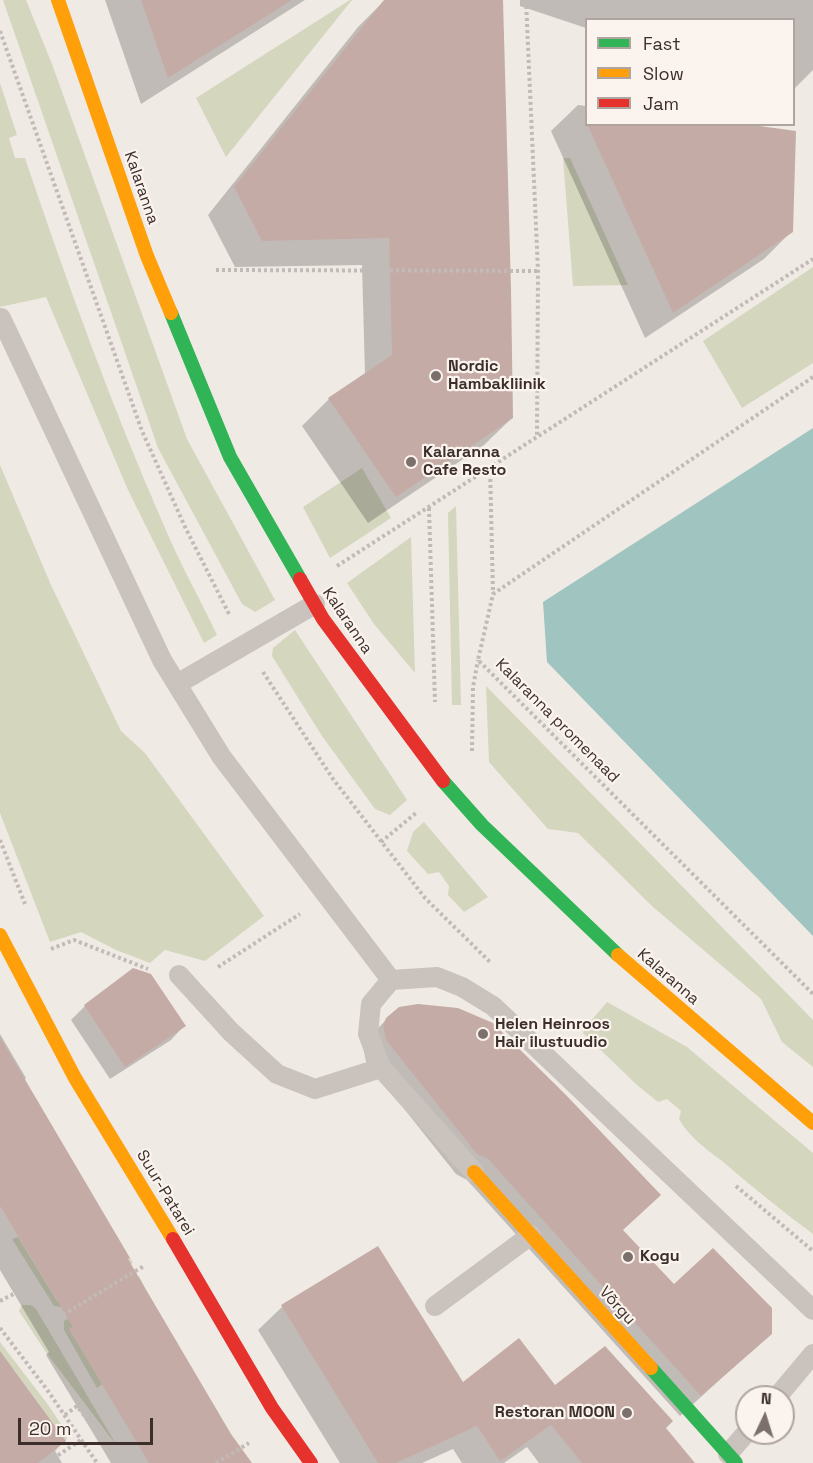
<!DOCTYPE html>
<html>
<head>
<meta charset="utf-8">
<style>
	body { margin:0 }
	#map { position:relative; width:813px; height:1463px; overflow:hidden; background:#f0eae5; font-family:"Space Grotesk",sans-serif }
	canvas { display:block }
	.legend { position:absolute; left:585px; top:18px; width:210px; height:108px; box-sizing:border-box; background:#fbf3ed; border:2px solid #afa49f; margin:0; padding:8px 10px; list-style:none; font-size:18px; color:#3c2e2a }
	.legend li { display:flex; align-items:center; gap:12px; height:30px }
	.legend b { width:30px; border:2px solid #afa49f }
	.north { position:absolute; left:735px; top:1385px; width:60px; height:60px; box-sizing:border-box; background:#fbf3ed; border:2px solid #afa49f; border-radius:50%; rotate:4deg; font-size:16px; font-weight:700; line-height:24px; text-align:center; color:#3c2e2a }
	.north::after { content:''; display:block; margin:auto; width:21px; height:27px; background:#7b706b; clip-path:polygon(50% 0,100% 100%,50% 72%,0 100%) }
	.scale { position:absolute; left:18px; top:1418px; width:135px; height:27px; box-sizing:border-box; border:3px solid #3c2e2a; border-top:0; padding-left:8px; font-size:18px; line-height:21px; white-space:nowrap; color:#3c2e2a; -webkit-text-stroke:4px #fbf3ed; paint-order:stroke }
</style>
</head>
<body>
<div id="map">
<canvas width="813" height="1463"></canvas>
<ul class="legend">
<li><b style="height:8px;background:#30b455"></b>Fast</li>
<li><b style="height:8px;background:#ff9f0a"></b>Slow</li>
<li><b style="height:8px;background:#e5322d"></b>Jam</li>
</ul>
<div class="north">N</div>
<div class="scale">20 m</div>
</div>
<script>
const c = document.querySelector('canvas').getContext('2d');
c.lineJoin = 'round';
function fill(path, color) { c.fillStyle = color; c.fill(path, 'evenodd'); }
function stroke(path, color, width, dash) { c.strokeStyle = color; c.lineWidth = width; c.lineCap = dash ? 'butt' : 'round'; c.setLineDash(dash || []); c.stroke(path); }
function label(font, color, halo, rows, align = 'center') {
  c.font = font + ' "Space Grotesk",sans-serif'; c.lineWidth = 4.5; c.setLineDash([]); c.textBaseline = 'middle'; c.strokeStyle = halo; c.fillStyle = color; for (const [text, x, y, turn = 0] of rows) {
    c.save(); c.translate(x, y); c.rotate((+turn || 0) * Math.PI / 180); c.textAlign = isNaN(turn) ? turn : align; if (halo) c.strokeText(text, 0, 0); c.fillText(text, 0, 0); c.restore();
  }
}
const green = new Path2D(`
	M3 0H26L52 64 187 439 275 600 255 612 242 604 158 448Z
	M350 0H352L226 157 196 98Z
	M0 83 17 135 9 138 15 158H25C67 283 112 407 165 528 180 564 200 599 217 635L204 643 128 490 46 297 0 307Z
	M563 158H570L628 285 573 286Z
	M813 267V363L742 408 703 341Z
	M0 465 51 585 121 731 145 753 264 916 205 961 165 950 150 963 116 950 81 932 50 942 0 813Z
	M362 468 391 518 330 558 303 507Z
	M456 506 461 705H452L448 513Z
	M411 537 415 673 374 624 347 583Z
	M295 630 407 800 390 815 375 809 322 736 272 656 273 648Z
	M486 686 813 1020V1067L782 1042 761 999 653 907 578 833 548 829 489 762Z
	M424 822 488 897 464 912 448 895 449 886 439 872 428 874 407 851 413 832Z
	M607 1002 687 1047 813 1153V1234C782 1211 751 1186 722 1161 706 1149 688 1136 679 1119L681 1111 667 1099 658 1102 637 1085 583 1033 585 1028Z
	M18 1237 57 1301 130 1258 133 1263 60 1307 54 1306 12 1239Z
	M139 1276 144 1286 102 1384 97 1388 64 1330V1321Z
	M22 1305H31L36 1309 117 1446 45 1351 19 1311Z
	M0 1342 49 1406 68 1435 66 1441 14 1370 0 1378Z`);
const water = new Path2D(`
	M813 428V936L547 662 543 602Z`);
const shadow = new Path2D(`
	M105 0H305L141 104Z
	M385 0H502L512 418 484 445 368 523 302 426 329 399 365 375 362 265 235 267 208 215 358 27Z
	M520 0H813V70L794 89V20H586V28L520 6Z
	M578 105 586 106V124H733L792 231 764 259 645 338 551 131Z
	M85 1006 184 1026 171 1040 110 1079 71 1020Z
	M387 1019 621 1231 674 1286 771 1333 680 1416 467 1180 456 1174 366 1061 363 1047 366 1040Z
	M0 1034 26 1078 24 1081 126 1260 230 1435 250 1463H111L46 1355 49 1352 0 1270Z
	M378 1248 462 1384 555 1387 664 1428 693 1463H539L527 1447 504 1463H462L453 1449 422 1463H340L258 1330 282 1307Z
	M0 1381 64 1441 55 1451 62 1463H0Z`);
const building = new Path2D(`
	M141 0H292L168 78Z
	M384 0H503L511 289 513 418 396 497 328 398 392 355 389 238 262 241 234 187Z
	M587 124H745L796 131 793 232 673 313Z
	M133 968 151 974 186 1026 125 1067 84 1005Z
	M418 1004 458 1008 493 1023 566 1095 661 1195 623 1230 674 1284 713 1248 772 1308V1334L701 1396 488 1159 477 1154 386 1040 383 1025 386 1018 399 1007Z
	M0 1037 130 1258 128 1259 231 1434 252 1463H149L69 1329 73 1327 0 1206Z
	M378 1246 463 1382 519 1338 555 1385 605 1346 673 1421 666 1428 695 1463H582L551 1425 500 1461 477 1426 396 1463H378L281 1305Z
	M0 1351 66 1441 38 1463H0Z`);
const path = new Path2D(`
	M526 0 538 271 537 435
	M0 31 142 431 186 529 229 614
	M216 270 538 271
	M813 377 493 594 478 660 813 994
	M490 467 493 593
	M429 508 435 702
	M337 566 813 259
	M263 672 333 779 425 898 491 963
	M472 751 473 687 478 660
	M0 840 25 904
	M381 842 416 813
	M51 949 74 940 148 969
	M218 967 300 914
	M736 1186 813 1251
	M0 1234 135 1463
	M0 1301 29 1286
	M53 1321 144 1266
	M0 1328 48 1391 97 1463
	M65 1415 77 1406 120 1463
	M48 1462 81 1440
	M126 1463 132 1459
	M216 1463 249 1443`);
const lane = new Path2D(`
	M1 318 162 660 221 756 391 980
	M177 684 315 604
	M179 975 231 1032 277 1074 315 1089 381 1068
	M474 1172 381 1068 368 1034 371 1004 391 980 437 977 462 987 493 1006 813 1310
	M435 1306 531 1235
	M777 1397 813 1354
	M728 1454 747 1432`);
const fast = new Path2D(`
	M171 313 230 457 300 579
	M443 781 482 825 618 955
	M651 1368 736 1463`);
const slow = new Path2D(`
	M58 0 147 256 171 313
	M0 935 75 1078 173 1239
	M618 955 813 1123
	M474 1172 651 1368`);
const jam = new Path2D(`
	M300 579 323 619 443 781
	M173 1239 272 1408 311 1463`);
const markers = [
	[436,376,6,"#7b706b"],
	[411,462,6,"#7b706b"],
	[483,1034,6,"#7b706b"],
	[628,1257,6,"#7b706b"],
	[627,1413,6,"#7b706b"]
];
const streetNames = [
	["Kalaranna",141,188,71],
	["Kalaranna",347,621,56],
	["Kalaranna promenaad",557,721,45],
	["Kalaranna",668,977,41],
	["Suur-Patarei",165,1193,59],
	["Võrgu",617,1306,48]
];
const poiNames = [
	["Nordic",448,367],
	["Hambakliinik",448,385],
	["Kalaranna",423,453],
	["Cafe Resto",423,471],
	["Helen Heinroos",495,1025],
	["Hair ilustuudio",495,1043],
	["Kogu",640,1257],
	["Restoran MOON",615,1413,"right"]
];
fill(green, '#d4d6be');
fill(water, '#a0c4c0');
fill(shadow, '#0003');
fill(building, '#c5aba6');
stroke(path, '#c2bab6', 4, [3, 3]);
stroke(lane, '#cac2bd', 20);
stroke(fast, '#30b455', 14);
stroke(slow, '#ff9f0a', 14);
stroke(jam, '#e5322d', 14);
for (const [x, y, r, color] of markers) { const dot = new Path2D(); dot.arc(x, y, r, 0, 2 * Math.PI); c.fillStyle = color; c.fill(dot); stroke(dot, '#fbf3ed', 2); }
label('16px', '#3c2e2a', '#fbf3ed', streetNames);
label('bold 16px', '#3c2e2a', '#fbf3ed', poiNames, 'left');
</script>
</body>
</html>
